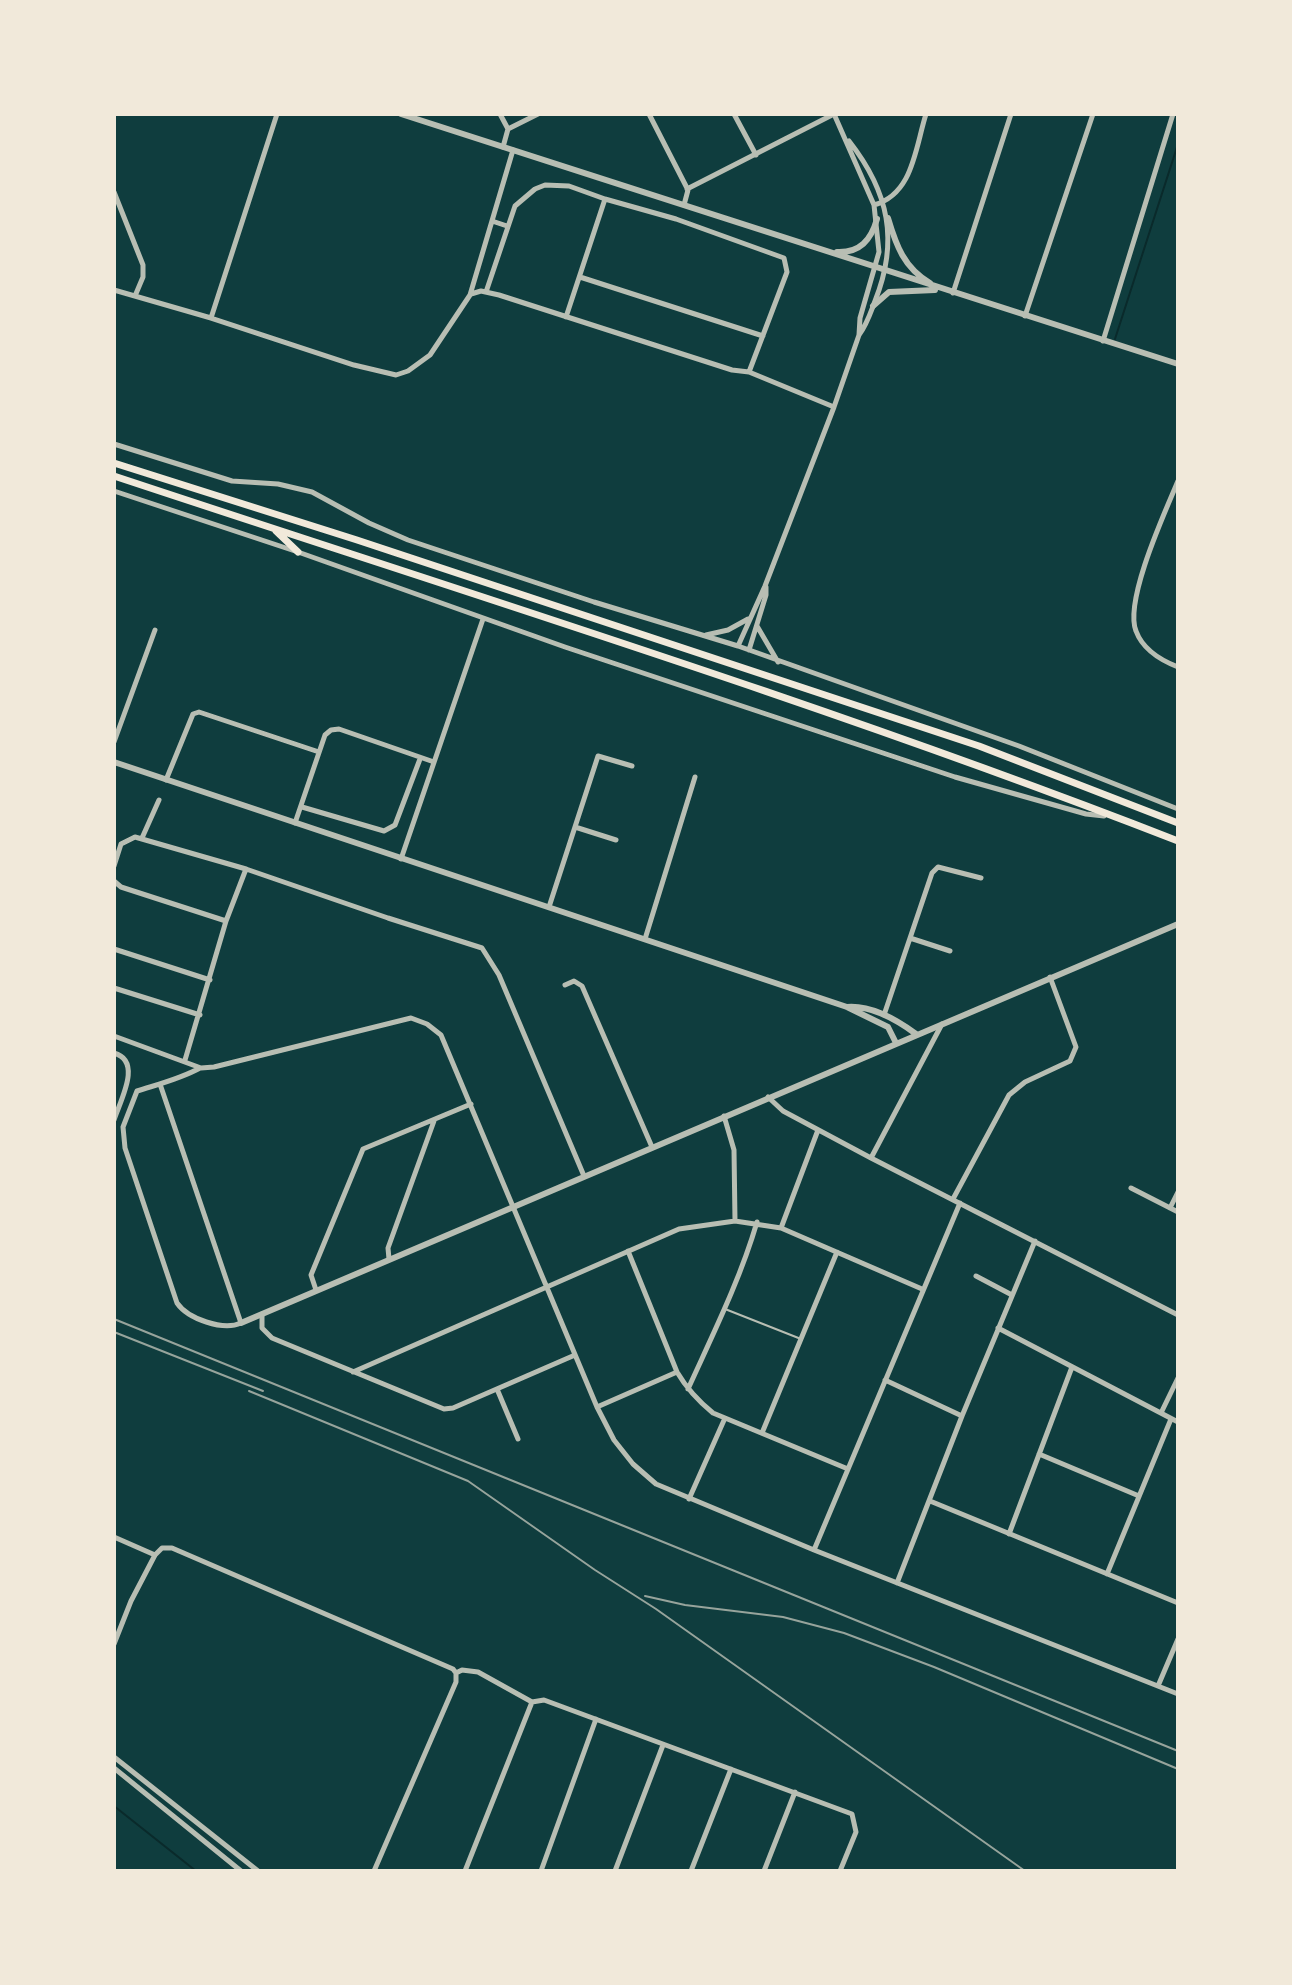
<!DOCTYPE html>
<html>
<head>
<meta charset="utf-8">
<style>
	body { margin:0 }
	#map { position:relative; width:1292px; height:1985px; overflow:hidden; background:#0f3d3e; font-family:"PT Serif",serif }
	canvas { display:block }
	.frame { position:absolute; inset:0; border:116px solid #f1e9da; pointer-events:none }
</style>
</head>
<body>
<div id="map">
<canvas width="1292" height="1985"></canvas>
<div class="frame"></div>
</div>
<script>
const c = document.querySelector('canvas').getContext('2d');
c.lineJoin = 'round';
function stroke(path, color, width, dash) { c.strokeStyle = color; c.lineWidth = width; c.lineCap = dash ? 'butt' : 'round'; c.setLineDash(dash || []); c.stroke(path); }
const stream = new Path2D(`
	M1115 339 1178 144
	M114 1806 196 1871`);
const service = new Path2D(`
	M725 1309 801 1339`);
const minor = new Path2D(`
	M500 114 508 129
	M649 114 688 190 684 205
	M734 114 756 155
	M849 141C889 192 899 241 875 301 870 314 867 324 859 335
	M503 147 508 129 538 114
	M687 189 834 114
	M114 192 143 265V277L135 296
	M874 205C913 194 915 149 926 114
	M492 221 507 226
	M580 277 763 336
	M114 290 211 318 277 114
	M486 292 515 206 535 189 545 185 569 186 605 199 676 219 784 258 787 272 749 372
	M953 293 1011 114
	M471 294 481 291 499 295 732 370 749 372 834 407
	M1025 316 1093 114
	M566 317 605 199
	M211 318 354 365 396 375 408 371 430 355 470 295 513 150
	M1103 341 1173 114
	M114 444 232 481 278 484 312 492 369 523 408 540 594 602 738 646 1019 746 1178 809
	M1178 481C1165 512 1124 601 1136 631 1143 650 1160 660 1178 667
	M114 491 298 552 565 647 955 777 1086 814 1104 816
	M757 626 778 662
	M706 635 728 630 748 619
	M738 646 765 586 834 407 859 335 860 318 879 252 874 205 834 114
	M749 650 766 595V587
	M114 742 155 630
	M166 780 193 714 199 712 319 752
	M302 807 384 831 395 825 420 759
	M295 823 325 735 331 730 339 729 434 762
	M575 827 616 840
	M142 838 159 800
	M401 859 483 619
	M114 866 121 844 135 837 246 869
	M114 881 121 887 226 921
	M549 907 598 756 632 766
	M910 938 950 951
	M645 939 695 777
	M114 949 210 980
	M565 985 574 981 582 986 652 1147
	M114 988 200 1015
	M884 1015 932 873 938 867 981 878
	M114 1036 201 1068 214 1067 411 1018 427 1024 441 1035 597 1407 614 1440 633 1464 656 1484 814 1550 1178 1694
	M114 1053C143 1061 120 1101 114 1120
	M185 1060 226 921 246 869 388 918 482 948 499 975 584 1176
	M160 1084 241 1323C223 1331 188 1319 177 1303L125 1148 123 1127 137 1091C159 1084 180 1079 200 1068
	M768 1097 783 1111 871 1158 1178 1315
	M724 1116 734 1150 735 1221
	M871 1158 942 1024
	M1131 1188 1178 1212
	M953 1199 1009 1095 1025 1082 1070 1061 1076 1047 1050 977
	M1170 1208 1178 1192
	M781 1228 818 1130
	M628 1251 677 1372C687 1389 697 1400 713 1413L848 1469
	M389 1259 388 1248 434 1121
	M976 1276 1012 1295
	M316 1290 311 1275 363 1149 471 1104
	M262 1314V1328L272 1338 444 1409 453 1408 575 1355
	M998 1328 1178 1422
	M353 1372 679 1229 735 1221 781 1228 922 1289
	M885 1380 962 1416
	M497 1389 518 1439
	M688 1389C713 1334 740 1280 757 1222
	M597 1407 677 1372
	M1161 1413 1178 1378
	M762 1433 837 1252
	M1039 1454 1139 1496
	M689 1499 725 1418
	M930 1501 1178 1603
	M1009 1534 1072 1367
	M114 1537 155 1555 131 1601 114 1644
	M814 1550 960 1203
	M155 1555 162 1548H172L453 1669 456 1673V1682L374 1871
	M1107 1574 1171 1419
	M897 1583 962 1416 1035 1241
	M456 1673 462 1670 478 1672 532 1702 544 1700 852 1814 856 1832 840 1871
	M1158 1686 1178 1639
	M114 1757 258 1871
	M114 1768 241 1871
	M465 1871 532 1702
	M541 1871 596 1719
	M615 1871 663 1745
	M691 1871 731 1769
	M764 1871 795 1792`);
const tertiary = new Path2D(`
	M401 114C660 197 918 282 1178 364
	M888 218C896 245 904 268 930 283
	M837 252C860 253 871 240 877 219
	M873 306 889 292 935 290
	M114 762 847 1007 888 1027 896 1043
	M847 1007C872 1005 897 1020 916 1034
	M241 1323 1178 924`);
const secondary = new Path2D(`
	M114 463 357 540 979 746 1178 823
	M114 476C470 594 829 705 1178 841
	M276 531 298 552`);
const rail = new Path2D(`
	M114 1319 1178 1751
	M114 1332 263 1391
	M249 1391 468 1481 595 1570 656 1609 1025 1871
	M645 1596 685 1605 783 1617 844 1633 934 1667 1178 1769`);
stroke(stream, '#0a2a2b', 2);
stroke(service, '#b8beb3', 2);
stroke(minor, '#b8beb3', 5);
stroke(tertiary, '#b8beb3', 6);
stroke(secondary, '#f1e9da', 7);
stroke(rail, '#97a49c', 2);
</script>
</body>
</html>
